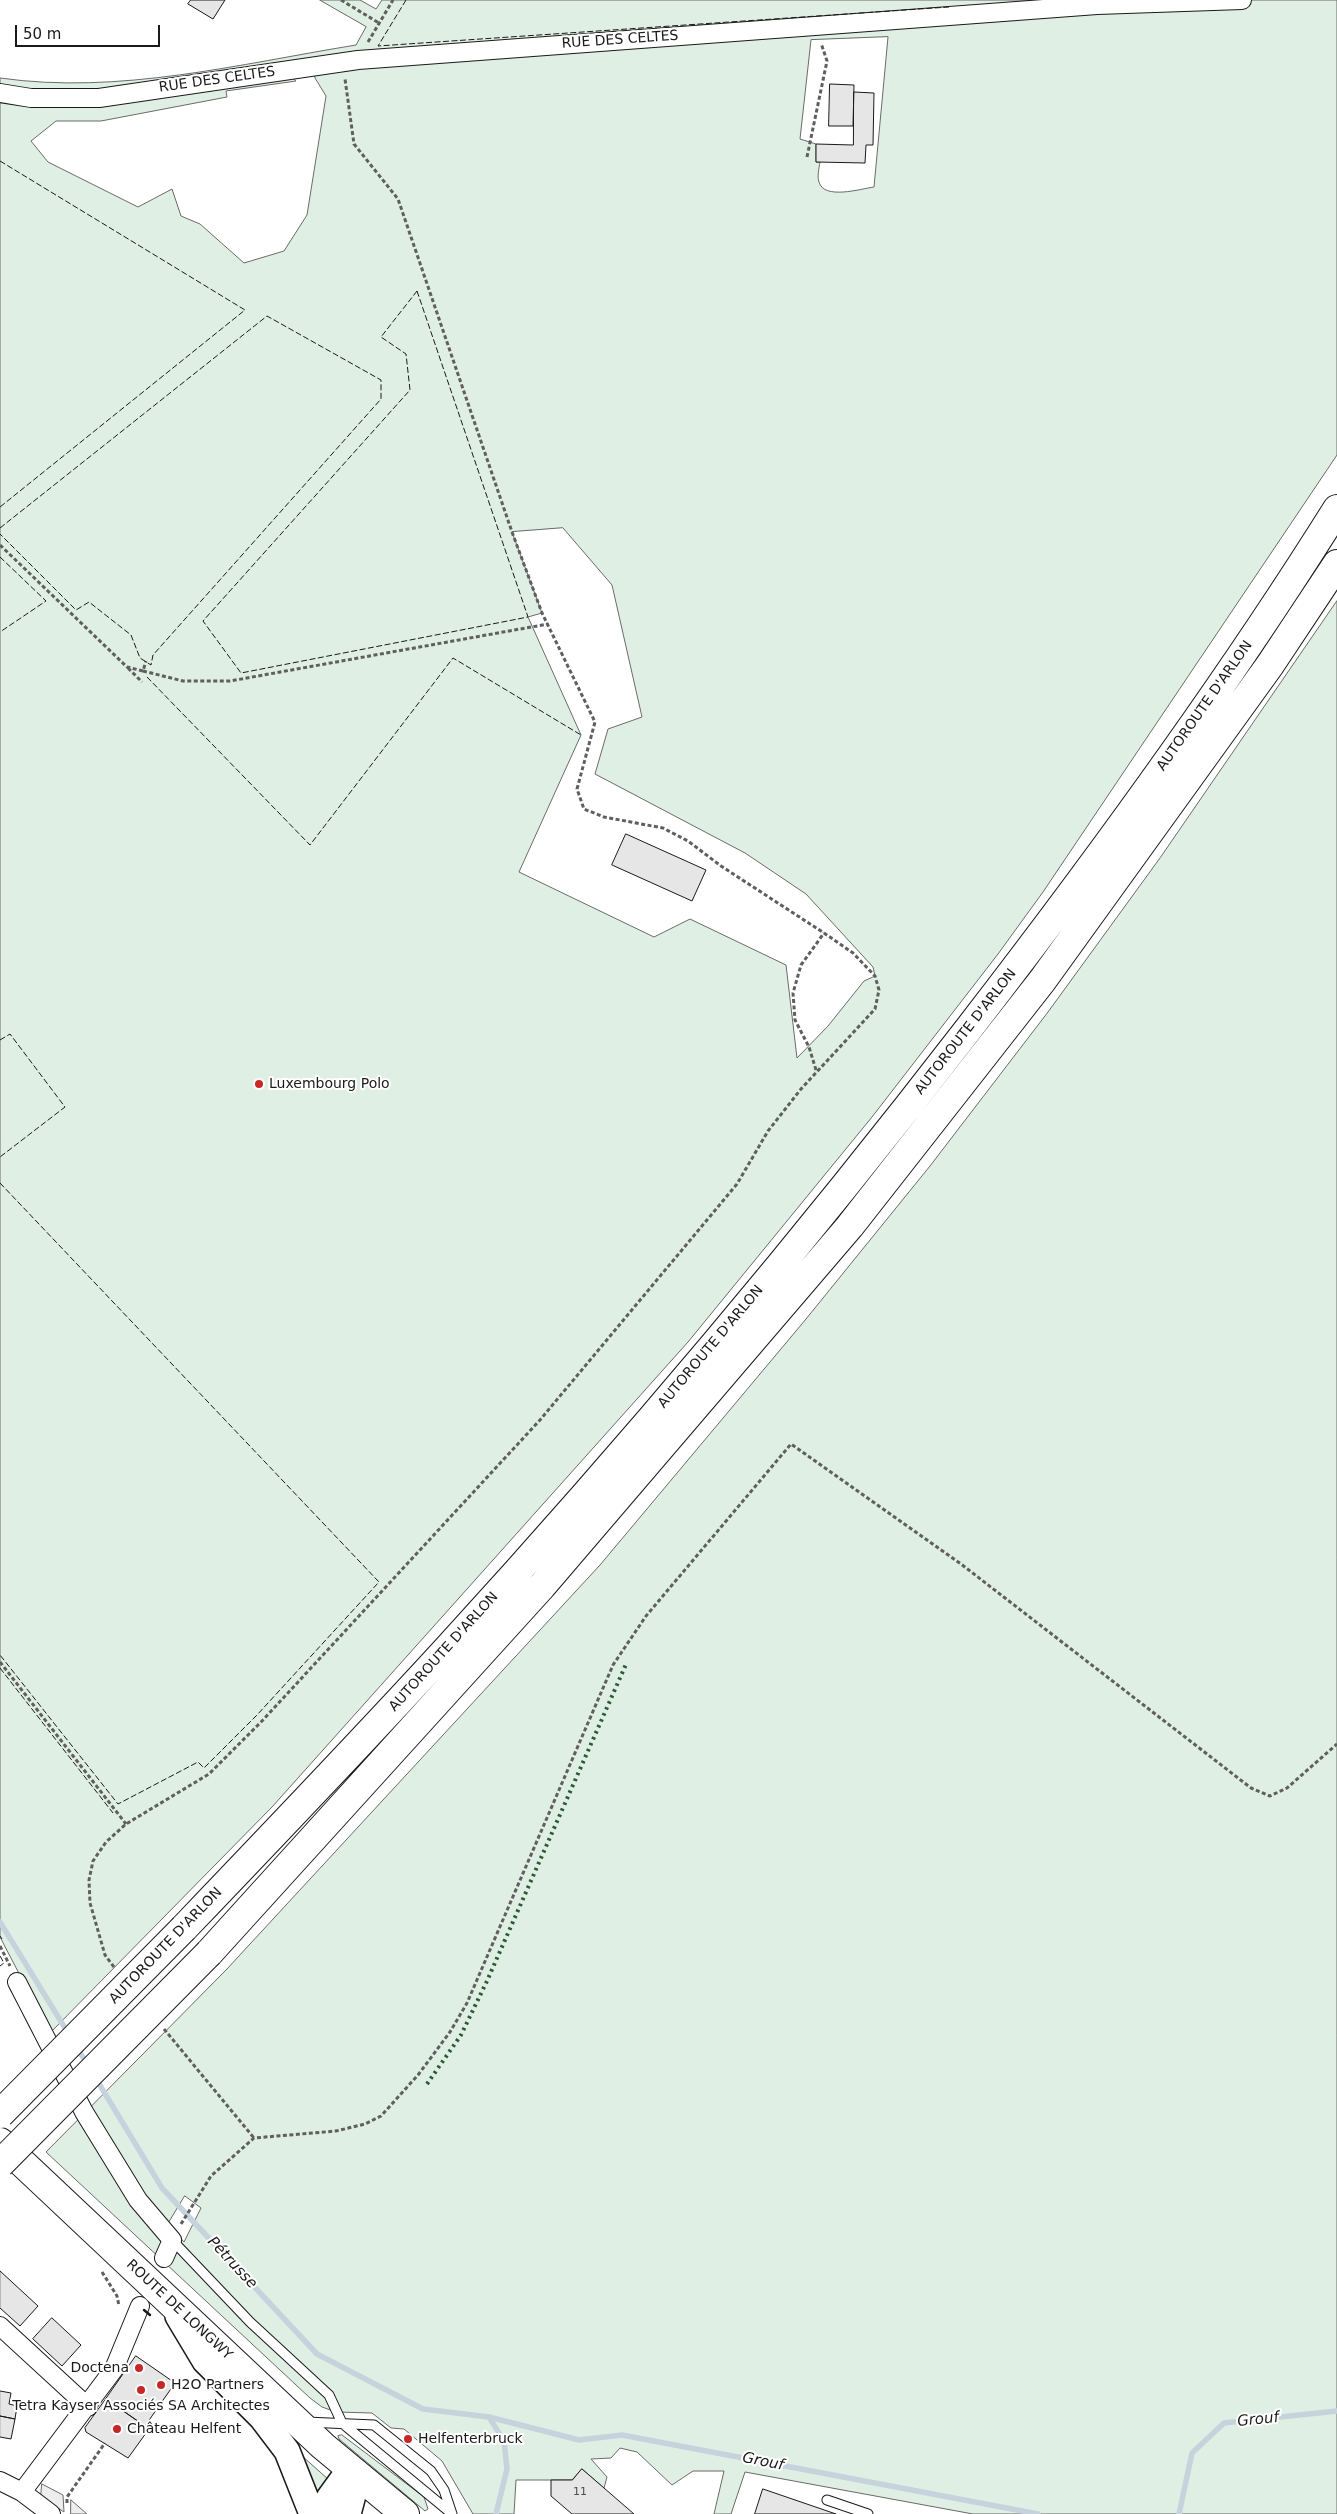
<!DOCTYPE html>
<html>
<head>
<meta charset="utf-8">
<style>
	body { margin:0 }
	#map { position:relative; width:1337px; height:2514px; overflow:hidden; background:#fff; font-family:"DejaVu Sans",sans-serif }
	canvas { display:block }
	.scale { position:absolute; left:15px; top:25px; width:145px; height:22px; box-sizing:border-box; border:2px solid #1a1a1a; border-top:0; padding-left:6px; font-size:15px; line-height:18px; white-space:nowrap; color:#1a1a1a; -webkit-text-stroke:4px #fff; paint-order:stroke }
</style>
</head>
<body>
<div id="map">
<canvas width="1337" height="2514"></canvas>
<div class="scale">50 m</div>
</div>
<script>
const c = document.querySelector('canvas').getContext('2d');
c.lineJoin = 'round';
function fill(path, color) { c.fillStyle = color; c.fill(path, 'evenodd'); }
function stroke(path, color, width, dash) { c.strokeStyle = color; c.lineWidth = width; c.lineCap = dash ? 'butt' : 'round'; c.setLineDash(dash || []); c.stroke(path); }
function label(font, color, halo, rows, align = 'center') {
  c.font = font + ' "DejaVu Sans",sans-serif'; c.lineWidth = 4; c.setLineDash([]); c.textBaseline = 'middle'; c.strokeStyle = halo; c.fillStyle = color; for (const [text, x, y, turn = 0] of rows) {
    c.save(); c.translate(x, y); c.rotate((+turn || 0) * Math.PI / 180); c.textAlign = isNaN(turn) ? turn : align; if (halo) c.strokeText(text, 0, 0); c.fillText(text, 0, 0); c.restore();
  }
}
const green = new Path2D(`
	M320 0H360L376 9 382 0H1337V455L1043 892 998 954 872 1117 688 1342 272 1807 50 2033 0 1937V78C119 95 239 64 356 45L366 27ZM888 37 874 187C860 189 824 200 819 182 817 177 819 168 820 162H816V144L800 139 811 40ZM313 66 315 78 326 96 307 215 284 251 244 263 200 224 181 216 172 189 138 207 48 162 31 141 56 121H101L227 97 226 91 296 81 287 71ZM563 528 612 585 642 717 608 729 595 774 745 853 806 894 873 967 875 976 864 981 828 1026 797 1058 786 965 690 919 654 937 519 872 581 735 528 617 542 613 512 532Z
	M1337 601V2514H973L745 2472 731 2514H714L724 2471H693L672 2485 637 2452 620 2448 611 2458 591 2459 607 2477 604 2488 582 2469 572 2480H516L514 2514H473L442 2461 404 2429 391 2428 372 2413 336 2412 322 2407 310 2398 46 2152 226 1970 600 1565 806 1319 930 1166 1048 1012 1160 858ZM185 2196 201 2208 184 2242 168 2224Z
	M342 2435 424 2497 428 2509 425 2511 339 2439 338 2436Z
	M301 2455 329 2480 320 2500Z`);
const parking = new Path2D(`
	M42 2484 63 2495 64 2512 41 2497Z
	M71 2500 87 2514H71Z`);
const stream = new Path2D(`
	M0 1922 68 2033
	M77 2048 88 2065
	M95 2077 162 2188 317 2354 423 2409 489 2417 579 2440 622 2435 1038 2514
	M489 2417 504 2441 507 2469 496 2514
	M1179 2514 1192 2453 1224 2423 1337 2411`);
const building = new Path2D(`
	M191 0H225L213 19 188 4Z
	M830 84 854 85 853 126H829Z
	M854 92 874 93 873 145H866L865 163 816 162V144L853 145Z
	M626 834 706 870 692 901 612 865Z
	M0 2271 38 2306 20 2326 0 2308Z
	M52 2318 81 2345 62 2366 33 2339Z
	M136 2356 175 2383 145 2426 106 2399Z
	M0 2391 11 2393 9 2404 17 2406 15 2419 0 2416Z
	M106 2399 149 2429 128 2458 86 2432 85 2428Z
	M0 2416 15 2419 11 2439 0 2437Z
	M582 2469 604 2488 634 2514H572L551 2496V2480H572Z
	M763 2489 836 2514H755Z`);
const path = new Path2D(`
	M341 0 379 23
	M368 42 393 0
	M807 157 827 61 821 43
	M0 545 127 667 143 671 146 661
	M128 668 142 682
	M143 671 183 681H230L548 624
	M816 1070 809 1047 795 1020 793 993 801 965 824 933
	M0 1662 126 1824
	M0 1946 10 1966
	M114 1967 105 1955 90 1903 89 1880 93 1861 106 1842 126 1824 209 1774 262 1721 540 1420 737 1184 768 1131 801 1089 875 1009 879 990 875 976 853 953 824 933 721 866 688 841 663 828 604 817 584 809 577 789 595 722 542 613 512 532 398 199 354 144 345 79
	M164 2029 254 2138
	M181 2224 211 2176 254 2138 336 2131 365 2124 381 2116 418 2075 450 2032 467 2003 613 1665 646 1616 791 1444 961 1564 1251 1788 1270 1796 1287 1788 1337 1744
	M102 2272 117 2296 119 2306
	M67 2503V2497L105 2443`);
const service = new Path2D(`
	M172 2240 250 2322 329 2395 342 2423 451 2513
	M306 2422 374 2425 431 2471 444 2490 452 2514
	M827 2500 868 2514`);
const minor = new Path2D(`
	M0 93 31 98H99L358 60 1097 5 1242 0
	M17 1982 84 2112 138 2200 172 2240 164 2258
	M0 2326 88 2407
	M0 2481 22 2492 51 2514
	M22 2492 114 2369 140 2306`);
const secondary = new Path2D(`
	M178 2316 205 2361 262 2418 287 2451 312 2514
	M324 2514 329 2498 350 2469
	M348 2514 358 2476`);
const primary = new Path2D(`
	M0 2142 323 2446 405 2514`);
const motorway = new Path2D(`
	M184 1928C273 1835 362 1742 449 1647 631 1448 805 1241 970 1027 1099 860 1225 688 1337 509
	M209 1953 542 1586 850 1226 1042 981 1270 665 1337 564`);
const motorwayBridge = new Path2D(`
	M0 2114 184 1928
	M0 2164 209 1953`);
const hedge = new Path2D(`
	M427 2084 461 2035 487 1981 627 1662`);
const fence = new Path2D(`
	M406 0 378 46 949 7
	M0 161 245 310 0 507
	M417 291 528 617 241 673 203 621 410 390 406 354 381 337Z
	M0 528 267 316 381 380V399L153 655 151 665 140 658 131 635 89 602 76 610 0 534
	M0 557 46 601 0 632
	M147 677 310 845 453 658 581 735
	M0 1040 10 1034 65 1107 0 1157
	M0 1183 379 1582 257 1715 204 1768 198 1762 118 1804 0 1655
	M0 1668 113 1813
	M0 1936 2 1939
	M0 1956 4 1963 0 1966`);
const wall = new Path2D(`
	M144 2310 150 2315`);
const markers = [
	[259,1084,5,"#c62828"],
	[139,2368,5,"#c62828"],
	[161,2385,5,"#c62828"],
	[141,2390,5,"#c62828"],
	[117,2429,5,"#c62828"],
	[408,2439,5,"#c62828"]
];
const numberNames = [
	["11",580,2492]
];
const streetNames = [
	["RUE DES CELTES",620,40,-4],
	["RUE DES CELTES",217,80,-8],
	["AUTOROUTE D'ARLON",1205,706,-55],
	["AUTOROUTE D'ARLON",966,1032,-52],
	["AUTOROUTE D'ARLON",711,1347,-50],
	["AUTOROUTE D'ARLON",444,1652,-48],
	["AUTOROUTE D'ARLON",166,1946,-46],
	["ROUTE DE LONGWY",179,2310,43]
];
const poiNames = [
	["Luxembourg Polo",269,1084],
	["Doctena",129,2368,"right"],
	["H2O Partners",171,2385],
	["Tetra Kayser Associés SA Architectes",141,2406,"center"],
	["Château Helfent",127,2429],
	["Helfenterbruck",418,2439]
];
const waterNames = [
	["Pétrusse",232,2263,47],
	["Grouf",1258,2420,-6],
	["Grouf",763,2462,11]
];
fill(green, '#e0efe3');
stroke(green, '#6a6a6a', 1);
fill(parking, '#ededed');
stroke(parking, '#6a6a6a', 1);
stroke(stream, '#c6d2dc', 5.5);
fill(building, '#e6e6e6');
stroke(building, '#1a1a1a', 1);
stroke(service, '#1a1a1a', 11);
stroke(minor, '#1a1a1a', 20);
stroke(secondary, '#1a1a1a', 28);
stroke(primary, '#1a1a1a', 30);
stroke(motorway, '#1a1a1a', 30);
stroke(path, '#5f5f5f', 3, [4, 2.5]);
stroke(service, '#fff', 9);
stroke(minor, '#fff', 18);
stroke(secondary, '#fff', 25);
stroke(primary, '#fff', 28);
stroke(motorway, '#fff', 28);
stroke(motorwayBridge, '#1a1a1a', 30, []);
stroke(motorwayBridge, '#fff', 28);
stroke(hedge, '#2b5a34', 4, [2.5, 4]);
stroke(fence, '#1a1a1a', 1, [6, 2.5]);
stroke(wall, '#1a1a1a', 2.5);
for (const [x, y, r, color] of markers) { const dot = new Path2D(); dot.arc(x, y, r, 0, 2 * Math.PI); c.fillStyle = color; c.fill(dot); stroke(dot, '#fff', 2); }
label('11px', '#4d4d4d', null, numberNames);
label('14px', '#1a1a1a', '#fff', streetNames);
label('14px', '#1a1a1a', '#fff', poiNames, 'left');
label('italic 15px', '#1a1a1a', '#fff', waterNames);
</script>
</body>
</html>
